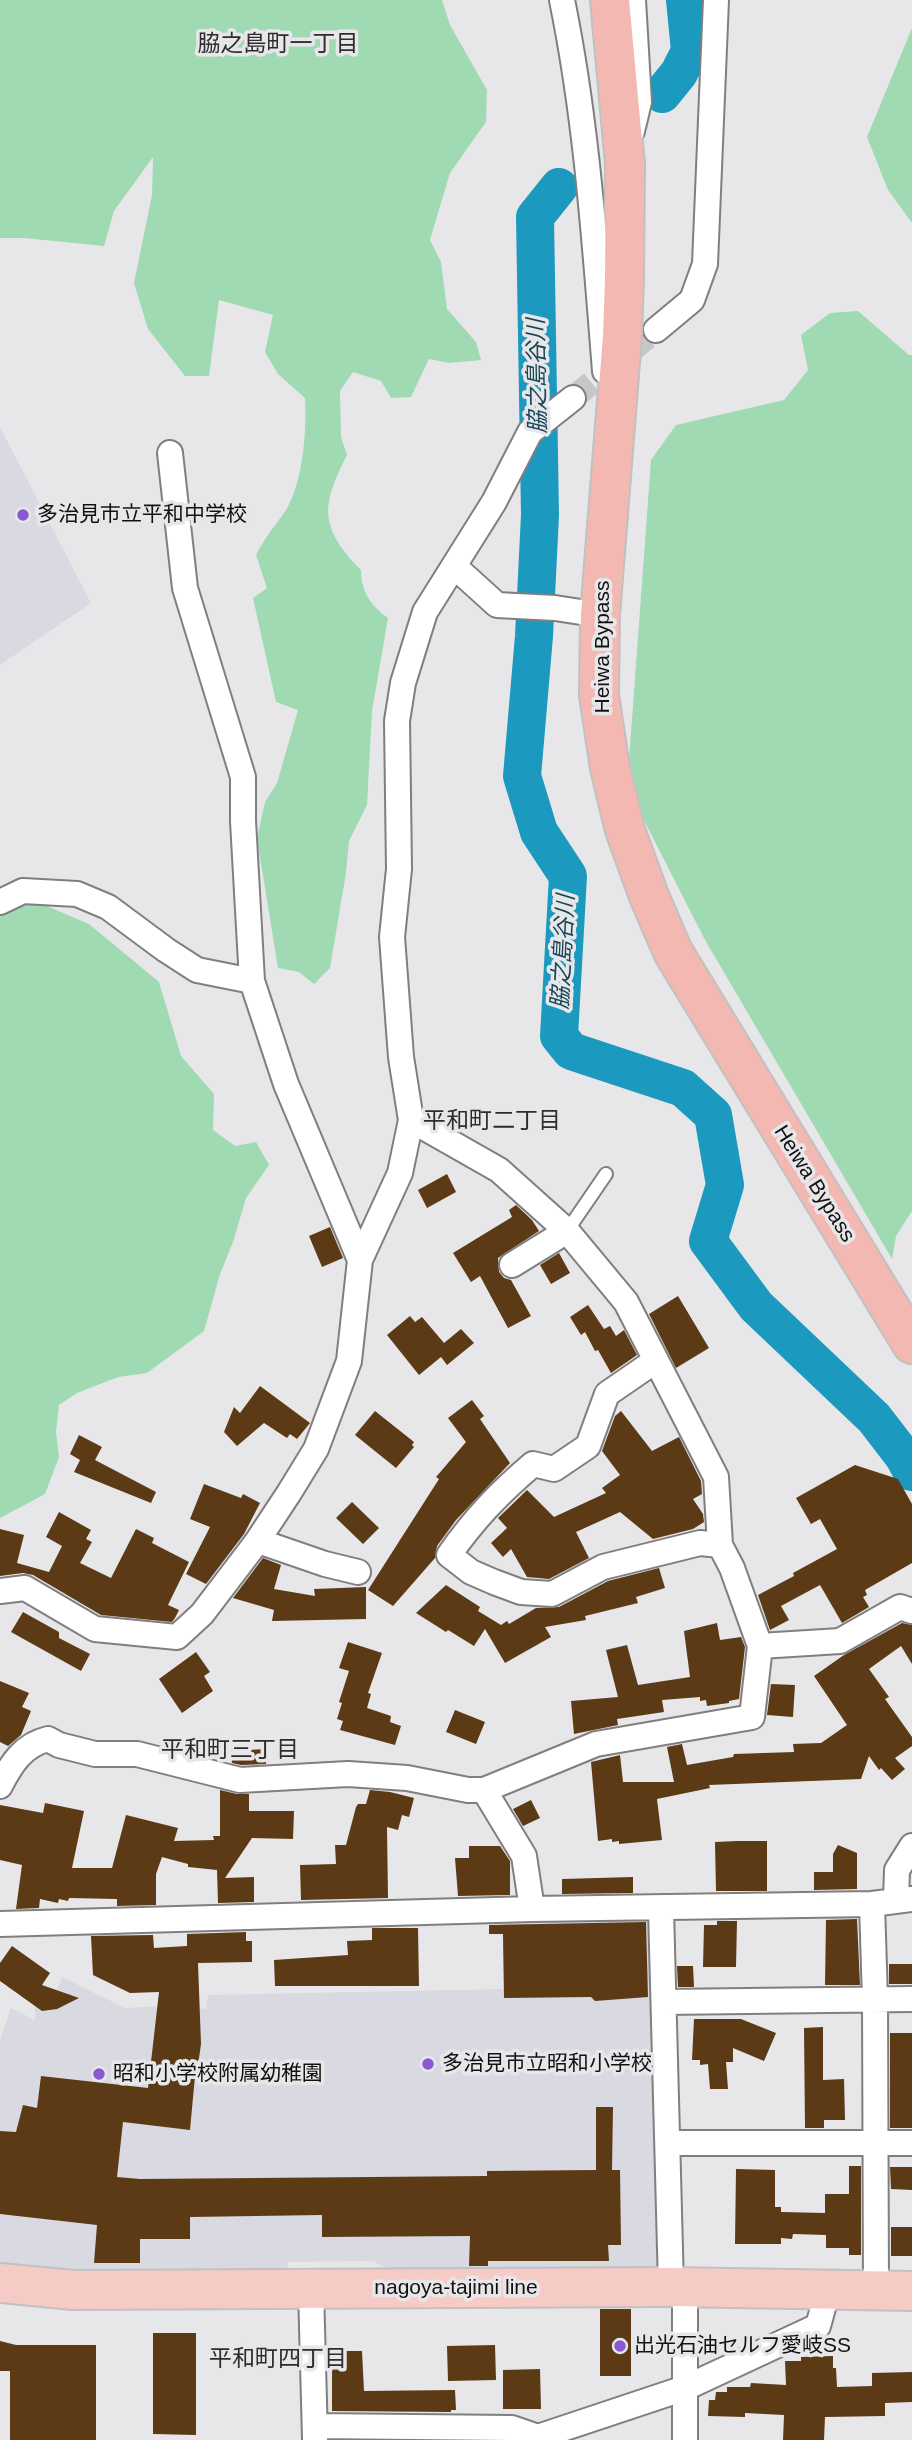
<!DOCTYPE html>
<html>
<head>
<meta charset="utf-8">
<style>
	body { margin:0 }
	canvas { display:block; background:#e7e7e9 }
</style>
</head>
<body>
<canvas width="912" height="2440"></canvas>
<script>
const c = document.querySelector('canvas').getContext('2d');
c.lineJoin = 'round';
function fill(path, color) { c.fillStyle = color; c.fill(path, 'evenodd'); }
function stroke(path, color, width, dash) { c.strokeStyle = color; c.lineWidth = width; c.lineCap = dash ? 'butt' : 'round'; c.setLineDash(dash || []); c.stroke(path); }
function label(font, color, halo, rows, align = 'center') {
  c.font = font + ' Arial,"Noto Sans JP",sans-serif'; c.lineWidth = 7; c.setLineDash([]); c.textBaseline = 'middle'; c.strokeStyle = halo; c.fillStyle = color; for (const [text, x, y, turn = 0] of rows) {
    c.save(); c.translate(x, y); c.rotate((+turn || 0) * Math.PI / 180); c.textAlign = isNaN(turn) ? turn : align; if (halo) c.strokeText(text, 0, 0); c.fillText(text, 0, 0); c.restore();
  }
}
const built = new Path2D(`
	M0 427 91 603 0 665Z
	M645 1919 652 1930 665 2268 391 2271 373 2261 288 2262 287 2272 71 2275 0 2269V2040L11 2008 35 2020V2000H53L62 1977 125 2008 160 2006 206 2009 208 1995 504 1989 503 1923 508 1921Z`);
const green = new Path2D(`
	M0 0H442L450 25 487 90 486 122 450 173 430 240 441 262 447 309 476 342 481 360 449 363 429 359 411 397 391 398 381 381 353 372 340 391 341 437 347 455C321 506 319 527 361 570 361 592 371 606 388 618L372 711 367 805 349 841 346 873 330 968 314 984 299 972 278 968 257 839 265 802 277 783 298 710 276 702 253 598 267 588 256 555C265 537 275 526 286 510 303 482 307 429 305 398L278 374 265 352 273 315 219 300 209 376H185L148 329 134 283 152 195 153 157 114 211 104 246 24 238H0Z
	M912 28V223L888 190 867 137Z
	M858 311 909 355H912V1211L896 1236 892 1259 705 940 627 787 651 460 676 425 784 400 808 370 801 335 830 313Z
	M17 903 42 904 89 924 159 982 181 1056 214 1094 213 1130 235 1146 256 1142 269 1165 246 1198 233 1242 220 1274 204 1331 147 1373 118 1377 77 1393 59 1405 56 1432 59 1457 45 1494 0 1518V913Z`);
const river = new Path2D(`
	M662 94 679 73 690 51 685 0
	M559 187 535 217 540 515 534 636 522 776 539 832 568 876 559 1036 571 1051 683 1088 713 1115 725 1185 708 1241 756 1306 874 1418 904 1457 912 1472`);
const building = new Path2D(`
	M447 1174 456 1192 427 1208 418 1190Z
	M516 1205 532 1220 539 1231 498 1258 499 1272 504 1278 511 1280 531 1316 508 1328 480 1276 471 1282 453 1253 512 1217 509 1210Z
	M330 1227 343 1258 322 1267 309 1236Z
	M559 1253 570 1273 551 1284 540 1265Z
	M678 1296 709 1348 676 1368 649 1314Z
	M588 1305 604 1329 610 1326 616 1336 624 1330 637 1355 611 1373 598 1350 595 1351 585 1332 581 1335 570 1317Z
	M410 1316 415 1322 422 1317 444 1343 461 1329 474 1343 447 1365 441 1357 419 1375 387 1335Z
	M260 1386 310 1423 297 1439 290 1434 287 1438 264 1423 237 1446 224 1432 234 1407 240 1413Z
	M472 1400 484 1416 480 1419 510 1463 456 1520 437 1546 435 1558 393 1606 368 1590 439 1479 436 1477 466 1442 448 1418Z
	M375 1411 414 1442 412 1445 414 1447 396 1468 355 1435Z
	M621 1411 652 1451 679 1437 701 1481 702 1494 693 1499 703 1514 704 1522 693 1529 653 1539 620 1512 576 1532 589 1558 549 1579 527 1577 511 1549 503 1557 491 1543 507 1528 498 1518 527 1490 554 1517 606 1493 602 1488 620 1475 602 1451 615 1416Z
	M79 1435 102 1447 95 1460 156 1492 151 1503 74 1472 80 1460 70 1454Z
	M855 1465 898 1479 912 1504V1563L865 1590 867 1595 863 1597 869 1607 842 1623 820 1585 781 1606 789 1620 770 1630 758 1595 794 1576 793 1573 837 1549 820 1519 811 1524 796 1498Z
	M204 1484 241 1498 243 1494 260 1503 244 1534 206 1584 186 1574 210 1527 190 1519Z
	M352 1502 379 1528 363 1544 336 1518Z
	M59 1512 91 1530 86 1539 92 1542 80 1563 111 1578 136 1529 154 1538 152 1543 189 1562 168 1605 179 1610 175 1618 172 1622 101 1615 33 1575 23 1573 0 1576V1529L24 1535 17 1563 49 1572 62 1546 46 1537Z
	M263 1558 281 1565 274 1589 315 1596 314 1589 366 1587V1619L272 1621 274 1610 233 1598Z
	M659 1568 665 1588 636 1597 638 1603 585 1616 586 1620 545 1627 551 1637 505 1663 485 1629 474 1646 448 1630 446 1632 416 1613 446 1585 480 1607 478 1611 501 1625 507 1621 509 1624 536 1608 559 1607 608 1581Z
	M23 1612 59 1632V1638L90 1654 81 1671 11 1632Z
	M717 1623 720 1640 741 1637 745 1647 739 1699 729 1701V1703L707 1706 706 1700 700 1701V1697L662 1700 664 1712 617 1719 618 1725 574 1734 571 1701 618 1697 606 1650 627 1645 638 1685 690 1677 684 1631Z
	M902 1623 912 1625V1664L901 1646 869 1669 889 1697 885 1699 912 1737V1746L895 1758 905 1769 892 1780 881 1768 879 1770 869 1756 861 1779 709 1785 710 1788 657 1799 662 1840 619 1844V1841L612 1842V1839L598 1841 591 1762 620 1755 623 1782H674L667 1747 682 1744 687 1765 733 1757 734 1754 794 1752 793 1744 821 1743 847 1725 814 1676 844 1655Z
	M348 1642 382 1653 368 1693 371 1694 367 1708 391 1716 390 1722 401 1726 395 1745 340 1730 343 1721 337 1719 342 1703 339 1702 349 1671 339 1668Z
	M196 1652 210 1672 204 1676 213 1691 182 1713 159 1679Z
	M0 1681 29 1693 22 1707 31 1711 21 1735 8 1746 0 1742Z
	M771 1684 795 1685 793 1717 767 1715Z
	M455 1710 485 1722 476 1744 446 1732Z
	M265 1749 266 1764 241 1765 232 1763 231 1751Z
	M220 1790 237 1794H249V1811H294L293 1839 252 1838 225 1878 254 1877V1902L218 1903 217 1870 188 1867V1864L162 1857 156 1874V1905L117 1906V1899L69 1898 68 1901 59 1899 58 1903 40 1899 39 1908 16 1909 22 1865 0 1860V1805L43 1813 45 1803 84 1811 72 1868H112L126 1815 178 1828 174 1841 214 1840 213 1836H220Z
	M370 1790 390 1792 414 1798 409 1817 402 1815 398 1830 387 1827 388 1898 301 1900 300 1865 336 1864 335 1845H346L356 1807 358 1804H366Z
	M531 1800 540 1818 523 1826 513 1809Z
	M737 1841H767V1891H716L715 1842Z
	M838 1845 857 1853V1889L814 1890V1872H833V1854Z
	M469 1846H500L510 1861V1895L458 1896 455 1858H469Z
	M633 1877V1893L562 1894V1879Z
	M857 1919 860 1985H825L826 1920Z
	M717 1921H737L736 1967H703L704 1925H717Z
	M646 1922 648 1997 595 2001 591 1997 504 1998 503 1934H489V1925Z
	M372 1928H418L419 1986H275L274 1960 348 1955 347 1941 372 1940Z
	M246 1932V1941H252V1962L198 1963 201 2044 198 2065H196L190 2130 123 2122 117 2177 140 2179 487 2176V2171L596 2170V2107H613L612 2170H620L621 2245H608L609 2261H488V2266H469L470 2236 322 2237V2215L190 2217V2239H140V2263H94L97 2225 0 2214V2131L16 2132 23 2105 37 2108 41 2076 148 2088 159 1992 130 1993 93 1975 91 1936 153 1935 154 1948 187 1946V1934Z
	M12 1946 50 1973 42 1985 79 1998 57 2009 42 2011 0 1981V1963Z
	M889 1964H912V1984H889Z
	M677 1966H693L694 1987H678Z
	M694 2019H741L776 2033 764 2061 733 2048V2062H726L728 2089H710L708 2064 700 2065V2060H692Z
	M823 2027V2080L844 2079 845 2120H824V2128H805L804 2028Z
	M890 2033H912V2128H890Z
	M849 2166H861V2255H849V2248H826V2235L793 2234 792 2239 781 2238V2244H735L736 2169 775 2170V2207H781V2212L825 2213V2194H849Z
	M890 2167H912V2190L891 2189Z
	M891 2227H912V2256H891Z
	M600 2309H631V2376H600Z
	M153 2333H196V2435L153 2434Z
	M0 2341 16 2345H96V2440H10V2371H0Z
	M495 2345 496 2380 448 2381 447 2346Z
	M332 2351H362L364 2391 455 2390 456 2410H451V2412L332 2411Z
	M833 2356V2368H836L837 2387 872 2386V2373L912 2372V2402L885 2403V2416L825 2417 824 2440H783L784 2415 745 2413V2417L708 2416 709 2400H715L716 2392H727V2387H750L751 2383 786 2385 785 2361H801V2357Z
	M540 2369 541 2409H503V2370Z`);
const minorTunnel = new Path2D(`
	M573 398 656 330`);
const service = new Path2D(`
	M567 1231 606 1174`);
const minor = new Path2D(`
	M562 0C587 122 595 247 605 371
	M632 131 639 102 633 0
	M656 330 692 300 705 264 716 0
	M170 453 185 588 243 777V821L252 981 286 1084 360 1260
	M454 566 497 605 555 608 600 615
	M0 902 23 891 77 894 108 907 166 950 197 970 252 981
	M411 1120 499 1170 567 1231 626 1302 716 1477 720 1545 732 1568 760 1646 752 1717 596 1744 484 1790
	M512 1265 567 1231
	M655 1361 607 1394 588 1446 554 1469 533 1464C499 1493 474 1519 449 1555L471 1572 494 1582 521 1592 552 1594 603 1567 700 1543 720 1545
	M256 1543H264L325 1564 358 1572
	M0 1591 25 1588 95 1629 177 1637 202 1614 256 1543 289 1493 316 1449 349 1361 360 1260 400 1173 411 1120 401 1057 392 937 399 869 397 721 403 683 425 612 494 502 530 432 573 398
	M760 1646 840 1641 900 1607 912 1611
	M0 1786C11 1764 23 1745 48 1739L59 1745 95 1754H137L240 1780 348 1774 407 1778 468 1790H484L524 1856 532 1909
	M896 1899 897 1870 912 1846
	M872 1904 875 2000 876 2291
	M661 1909 671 2287
	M0 1924 532 1909 872 1904 912 1899
	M664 2002 912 1999
	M668 2143H912
	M685 2288V2440
	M311 2289 315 2439
	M315 2426 512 2428 538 2437
	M523 2440 538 2437 685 2388 818 2326 828 2290`);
const primary = new Path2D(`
	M0 2283 73 2290 671 2287 912 2291`);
const trunk = new Path2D(`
	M610 0 625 164 624 278 622 337 600 615 599 695 610 768 625 830 649 896 673 952 912 1344`);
const markers = [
	[23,515,7,"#8a59d2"],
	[428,2064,7,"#8a59d2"],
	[99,2074,7,"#8a59d2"],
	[620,2346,7,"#8a59d2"]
];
const poiNames = [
	["多治見市立平和中学校",37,515],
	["多治見市立昭和小学校",442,2064],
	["昭和小学校附属幼稚園",113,2074],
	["出光石油セルフ愛岐SS",634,2346]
];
const streetNames = [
	["Heiwa Bypass",603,647,-90],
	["Heiwa Bypass",814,1184,58],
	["nagoya-tajimi line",456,2288]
];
const neighbourhoodNames = [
	["脇之島町一丁目",278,45],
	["平和町二丁目",492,1122],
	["平和町三丁目",230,1751],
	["平和町四丁目",278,2360]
];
const waterNames = [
	["脇之島谷川",538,376,-91],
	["脇之島谷川",564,952,-87]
];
fill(built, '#d9d9e1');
fill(green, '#9fdab3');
stroke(river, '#1b99bf', 38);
fill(building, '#5b3a15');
stroke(minorTunnel, '#c7c7c9', 24, [24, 12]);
stroke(service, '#7f7f80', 16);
stroke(minor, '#7f7f80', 28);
stroke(primary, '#c1c1c1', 42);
stroke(trunk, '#c1c1c1', 42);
stroke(service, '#fff', 12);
stroke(minor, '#fff', 24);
stroke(primary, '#f6cac5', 38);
stroke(trunk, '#f3b8b2', 38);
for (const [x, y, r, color] of markers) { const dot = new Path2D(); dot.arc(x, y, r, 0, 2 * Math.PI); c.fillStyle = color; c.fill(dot); stroke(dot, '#e7e7e9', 2.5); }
label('21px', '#121112', '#e7e7e9', poiNames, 'left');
label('21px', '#121112', '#e7e7e9', streetNames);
label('23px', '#2d2d2e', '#e7e7e9', neighbourhoodNames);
label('italic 23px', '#174758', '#e7e7e9', waterNames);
</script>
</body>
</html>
